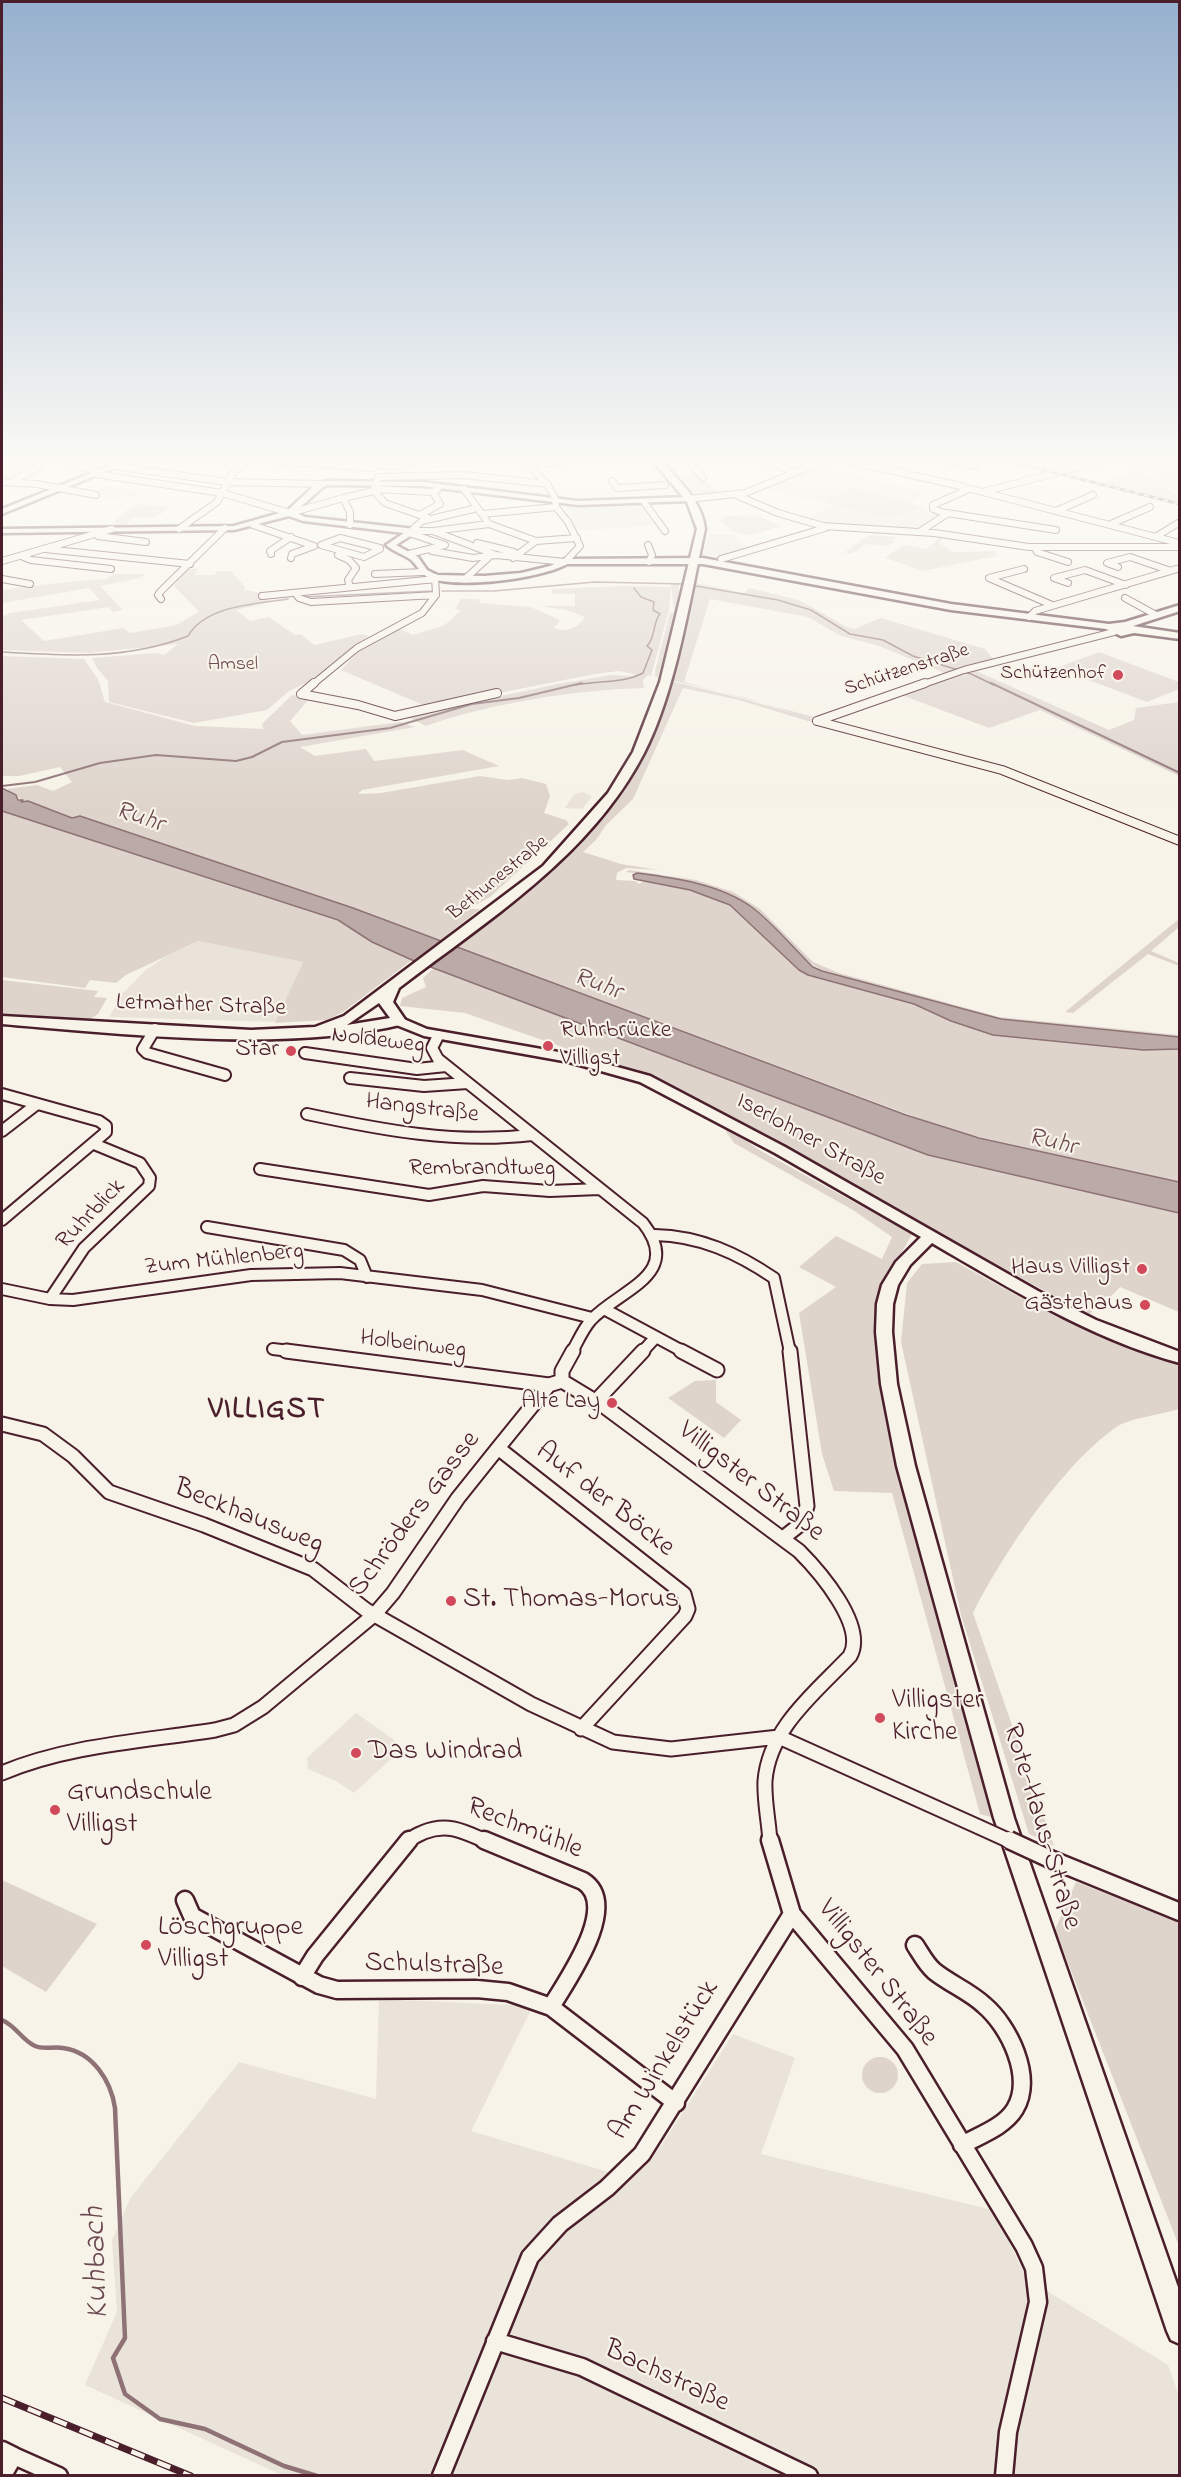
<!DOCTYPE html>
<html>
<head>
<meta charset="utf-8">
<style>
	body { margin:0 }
	#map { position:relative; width:1181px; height:2477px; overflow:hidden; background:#f7f3e8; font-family:"Indie Flower",sans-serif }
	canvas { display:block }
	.frame { position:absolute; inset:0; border:3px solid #4a1f2b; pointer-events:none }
</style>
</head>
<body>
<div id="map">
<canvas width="1181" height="2477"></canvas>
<div class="frame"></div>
</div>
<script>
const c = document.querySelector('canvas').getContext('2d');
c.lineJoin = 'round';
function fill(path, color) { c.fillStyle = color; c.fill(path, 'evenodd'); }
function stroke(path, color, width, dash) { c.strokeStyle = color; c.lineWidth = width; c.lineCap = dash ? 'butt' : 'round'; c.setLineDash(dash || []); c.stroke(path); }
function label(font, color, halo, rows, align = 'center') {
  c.font = font + ' "Indie Flower",sans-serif'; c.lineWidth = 4.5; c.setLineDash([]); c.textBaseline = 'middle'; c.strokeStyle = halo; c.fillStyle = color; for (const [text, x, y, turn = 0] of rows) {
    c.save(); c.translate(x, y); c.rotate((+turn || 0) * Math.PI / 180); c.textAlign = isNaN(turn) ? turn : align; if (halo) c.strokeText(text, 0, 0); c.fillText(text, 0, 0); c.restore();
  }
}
const built = new Path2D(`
	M2 461H56L21 473 9 481H2Z
	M1004 461 1039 466 1179 502V505Z
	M828 468 927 493 910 503 941 515 916 529 818 523 802 519 837 505 763 489 803 472 813 474Z
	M106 486 135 491 144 492 131 498 122 497 114 500 99 498 104 495 96 491Z
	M640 504 654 524 626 528 577 530 564 505Z
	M709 534 736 535 738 542 749 547 726 555H703Z
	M583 792 592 796 582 809 565 808 574 794Z
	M198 941 303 962 276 1022 109 1017 123 993 146 970 165 957Z
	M356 1713 404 1747 354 1793 336 1781 308 1769 307 1758Z
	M379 1999 533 2006 471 2131 628 2178 659 2149 733 2034 795 2058 761 2154 993 2210 1027 2279 1168 2365 1179 2396V2475H282L85 2385 117 2312 112 2240 131 2197 239 2062 376 2099Z`);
const green = new Path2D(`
	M1121 461C1128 461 1168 489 1179 495V502L1102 482 1131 470Z
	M1134 461H1179V493L1154 478Z
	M697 475 723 494 691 495 675 476Z
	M853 488 914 504 923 508 887 517 822 502Z
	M139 504 170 507 155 518H131L126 527 112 524 129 508Z
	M757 515 780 526C752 535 742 542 719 520L726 516Z
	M869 535H872L897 537 893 540 895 543 884 546 865 544 857 551 847 554 846 551Z
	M941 536H945L939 543 953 552 995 551 997 556 923 571 885 558 903 545 927 549Z
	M187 569H198L195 575H214L218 571H231L245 587 244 590 266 594 271 602 236 610 250 621 269 617 295 635 301 634 314 645 362 634 369 636 311 681 289 691 267 710 194 723 109 702 108 681 97 668 92 658 157 653 164 655 178 644 89 653 2 650V617L10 613 100 600 89 588 2 603V590C36 585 71 581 107 579L113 574H145L140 578 100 586 123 610 113 612 109 607 21 620 44 641 123 628 130 633 176 625 199 612 174 586Z
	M695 583 744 593 749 588 799 600 847 627 854 629 881 618 985 649 993 659 963 666 961 670 947 674 879 646 841 636 808 617 710 599 684 682 817 718H809L746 698 671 680Z
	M671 584H679L678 604 658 678 655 676V671L670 613 674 611Z
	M623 586 671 587 669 610 651 676 648 675 643 680 644 688C576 690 490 703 426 726L405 716 558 684 611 675 633 676 634 674 619 671 595 674 428 707 341 670 360 650 399 629 413 635 445 625 461 610 455 609 461 599H479L480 603 531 607 560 620 554 628C566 633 578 628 585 617L566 610 539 606H575V594H552V589Z
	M1099 652 1179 682V689L1147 702 1057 668Z
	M2 656 84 659 98 679 105 702 195 726 263 729 262 724 292 695 310 698 290 721 302 735 400 722 415 727 300 747 315 756 366 749 374 761 463 750 499 766 362 790 358 794 381 793 480 776 508 780 522 778 546 784 550 796 544 813 566 820 569 824 490 897 468 909H480L441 940 80 816 72 818 28 801 21 802 22 800 7 789 37 785 53 791 72 782 60 767 19 776H2Z
	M976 671 1109 730 1134 720 1136 708 1179 702V776L1040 710 989 728 899 694Z
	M671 681 744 699 1000 773 831 728 739 700 683 688 633 799 606 825 596 840 583 852 621 864 658 870 626 868 617 873 616 880 635 881 639 884 644 881 657 882 706 895 730 905 808 975 817 978 914 1004 951 1021 993 1035 1143 1050 1179 1049V1182L953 1131 456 946C526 892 601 840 641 758 654 734 662 707 671 681Z
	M2 811 338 921 372 942 412 960 343 1012 327 1020 275 1023 303 962 198 941 126 975 116 983 90 980 85 988 2 977Z
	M629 870 696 880 733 892 760 909 813 962 839 973 999 1017 1179 1035V1037L1001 1019 832 974C800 964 781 930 755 909 723 884 665 877 626 872Z
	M1179 919V927L1151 951 1179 963V966L1148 954 1073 1013 1065 1012Z
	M434 968 928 1155 1179 1213V1312L1120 1287 1110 1297 1106 1296 1089 1315 665 1083 465 1013 400 1006 402 998 426 987 423 978Z
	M2 980 98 991 94 997 107 998 98 1014 90 1019 2 1014Z
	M721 1124 761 1151 912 1234 884 1284 876 1319 889 1411 925 1570 998 1819 980 1814 892 1493 834 1491 822 1454 799 1313 836 1287 799 1267 836 1236 882 1259 892 1237 853 1210 734 1143Z
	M956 1262 1038 1307 1119 1342 1179 1363V1409C1163 1414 1131 1418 1118 1426 1064 1462 1002 1555 973 1613L1054 1846 1029 1834 961 1615 901 1342 907 1283 922 1264Z
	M716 1380V1402L741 1420 724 1438 668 1398 695 1381Z
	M2 1880 97 1924 46 1992 2 1966Z
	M1076 1882 1179 1921V2246L1055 1930Z
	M862 2075a18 18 0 1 1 36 0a18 18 0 1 1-36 0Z`);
const water = new Path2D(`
	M2 788 16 795 18 800H23L21 802 28 801 72 818 80 816 353 908 906 1115 979 1138 1179 1182V1213L928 1155 412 960 372 942 338 920 2 811Z
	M637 873C675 878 721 884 753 908 775 925 793 948 813 967L822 971 1001 1019 1179 1037V1049L1143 1050 993 1035 951 1021 914 1004 808 975 799 970 730 905 690 890 634 879 633 875Z`);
const streamFar2 = new Path2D(`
	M442 591H494L595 582 684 584 778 600 811 610 850 634 883 640 913 656 971 674 994 685
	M304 597 431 591
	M2 652C66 656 127 660 188 636 206 605 256 604 288 599
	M575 685C598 680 622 684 643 673L652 650 647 646C656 637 652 624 660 614L653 610 654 602 641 597 634 588`);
const streamFar1 = new Path2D(`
	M991 683 1180 773
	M2 786 35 782 100 763 156 755 236 761 252 757 282 742 390 728 472 704 519 698 582 683`);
const stream = new Path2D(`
	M2 2020C16 2026 22 2040 35 2046 44 2050 54 2046 63 2048 93 2052 111 2081 115 2108L125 2338 113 2358 125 2394 160 2419 205 2429 284 2466 317 2476`);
const streetFar4 = new Path2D(`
	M274 461 373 468
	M688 461 703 478
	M764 461 796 472
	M849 461 956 485 1179 543
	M947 461 976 466
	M66 462 99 472
	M370 465 395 466 415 461
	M529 465 568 461
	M114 466 227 482 322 484
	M95 474 222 493 290 513 343 498
	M378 477 463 475 547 484
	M378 477 374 491 385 503 431 519 422 521 413 529
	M612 481 617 488 665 485
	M2 482 37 484 96 495
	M11 482 39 467
	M374 489 433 492
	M464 489 489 524 536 541 513 558
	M986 491 1102 461
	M736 495 778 513 823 526 934 533 1029 547H1180
	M688 499 745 493 823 461
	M644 502 665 531
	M1056 511 1093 495
	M947 513 1056 530
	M482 514 556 507
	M420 515 440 504 433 492 438 489
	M431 519 477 508
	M1111 524 1150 507
	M253 525 314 546
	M350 525V512L343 498 374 491
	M179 529 217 502 232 474 248 461
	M412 531H433L496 555 565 562 580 546 568 522 556 507 555 498 547 484 525 461
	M433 531 489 524
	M919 532 947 514 933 509V505L969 489
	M409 533 445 545 409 554
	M98 536 146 542
	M1157 536 1180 522
	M340 538 380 548V549L364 557 321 545Z
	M536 541 577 538
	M477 543 514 552
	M648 545 652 555 649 562
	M1035 548 1037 552 1068 562
	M45 549 190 564
	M432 551 473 558 496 555
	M271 554 270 551 291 537
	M338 555 349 560 356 568 348 580 350 587
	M21 556 31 560 111 569
	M291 558 292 554 314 546
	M721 559 825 528
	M2 561 112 529
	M1118 567 1107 563 1130 557 1171 571
	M1024 569 989 578 1052 605
	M375 574 424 572
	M467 577 488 558
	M2 579 30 584
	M1068 583 1054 578 1085 570 1126 585
	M296 594 299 598 311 602 436 595
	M262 596 436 579
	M1125 598 1156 615
	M161 599 158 595 160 592 225 528
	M1029 617 1035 611 1180 568
	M312 685 357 648 422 613 436 595 435 577
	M921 685 964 670 1114 632`);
const streetFar3 = new Path2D(`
	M301 694 358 705 395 716 497 693
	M301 694 314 683
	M817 721 1002 770 1180 841
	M817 721 925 683`);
const streetFar2 = new Path2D(`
	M155 1029 143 1049 147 1053 225 1075
	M438 1036 432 1048 438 1059 643 1223C684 1275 620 1289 591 1320 583 1329 578 1341 572 1352
	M305 1053 417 1069 446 1066
	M350 1078 424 1086 468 1083
	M2 1094 99 1121 106 1126V1132L2 1220
	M307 1114C382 1130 455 1144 532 1135
	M2 1131 37 1104
	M260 1169 429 1195 483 1186 550 1191 599 1189
	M207 1227 344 1250 360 1260 367 1277
	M655 1235C700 1236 737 1253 774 1278L790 1352
	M2 1289 50 1299 73 1300 251 1275 340 1273 482 1290 592 1318
	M50 1299 84 1248 149 1186 150 1178 140 1163 94 1144
	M604 1309 684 1352
	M273 1349 298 1352
	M642 1352 656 1337`);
const streetFar1 = new Path2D(`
	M286 1351 549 1385
	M573 1351 562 1371V1381L605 1407 799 1551C819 1571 867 1626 850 1656 816 1692 769 1728 765 1781 764 1801 769 1822 770 1842
	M681 1351 717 1370
	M596 1401 643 1351
	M2 1424 43 1434 73 1456 109 1492 204 1525 313 1569 366 1610 531 1704 613 1742 671 1749 779 1737 979 1827
	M498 1448 684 1594 688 1609 685 1616 581 1729
	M783 1538 802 1523 807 1506 790 1351
	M2 1773C68 1745 145 1741 215 1730L234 1725 263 1707 375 1614 393 1593 458 1498 498 1448 549 1385 562 1381
	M408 1842C413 1836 418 1835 424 1832 448 1822 465 1832 488 1842`);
const street = new Path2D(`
	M484 1840 583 1881C621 1905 567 1980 551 2007
	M770 1840 792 1914 905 2049 1024 2246 1034 2268 1038 2302 1008 2432 1004 2476
	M1050 1859 1180 1912
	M185 1900 192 1916 319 1985 337 1990 477 1989 508 1992 551 2007 676 2103
	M915 1945C921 1954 926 1964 934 1971 950 1984 969 1991 984 2005 1009 2026 1034 2077 1015 2109 1004 2127 980 2135 962 2145
	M302 1977 315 1956 409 1840
	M495 2341 582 2367 809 2476
	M2 2450 14 2456 6 2470
	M14 2456 59 2476
	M441 2476 530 2257 560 2224 607 2188 642 2154 792 1914`);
const secondary = new Path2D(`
	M121 461H131L2 514V509Z
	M328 481 422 482 578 501 688 497 692 499 688 501 578 505 422 486 328 485 323 487 295 512 305 517 415 529V533L396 545 418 557 427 570 437 575 484 576 521 573 550 566 565 559 703 558 951 604 1109 624 1125 622 1180 605V611L1133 626 1180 633V639L1134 633 1121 636 1106 629 951 610 703 564H567C540 579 458 589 430 578 419 574 418 565 410 559 402 554 393 551 386 545L404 533 303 521 289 516 234 530 2 533V529L234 526 287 511 317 483Z
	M399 1017 427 1029 570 1054 650 1076 785 1147 1038 1291 1096 1320 1180 1352V1363C1091 1339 1011 1289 932 1243L910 1265 898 1285 893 1304 892 1332 897 1384 915 1466 1014 1818 1180 2293V2344L1171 2340 1167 2331 994 1818 897 1466 881 1384 876 1332 877 1304 882 1285 896 1262 921 1237 775 1153 640 1082 569 1062 424 1036 394 1024 393 1021Z`);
const primary = new Path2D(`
	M653 461H661C679 481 702 501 705 529 690 598 676 691 644 753 591 856 488 920 399 988L393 1002 406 1021 404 1024C286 1053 123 1034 2 1024V1016L251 1030 315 1027 344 1016 543 866 608 793 633 752 660 682 697 529 687 502ZM379 1003 390 1018 347 1025Z`);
const railFar1 = new Path2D(`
	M1008 461 1180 504`);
const rail = new Path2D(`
	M2 2398 191 2476`);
const streetBridgeFar1 = new Path2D(`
	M979 1827 1012 1842`);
const streetBridge = new Path2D(`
	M1009 1840 1050 1859`);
const markers = [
	[1118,675,6,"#d1495b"],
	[548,1046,6,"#d1495b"],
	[291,1051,6,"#d1495b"],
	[1142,1269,6,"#d1495b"],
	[1145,1305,6,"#d1495b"],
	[612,1403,6,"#d1495b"],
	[451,1601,6,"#d1495b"],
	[880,1718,6,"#d1495b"],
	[356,1753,6,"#d1495b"],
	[55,1810,6,"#d1495b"],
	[146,1945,6,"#d1495b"]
];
const farParknames = [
	["Amsel",233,666]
];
const farStreetnames = [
	["Schützenstraße",907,671,-18],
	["Bethunestraße",499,879,-39]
];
const farPoinames = [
	["Schützenhof",1106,675]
];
const streetNames = [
	["Letmather Straße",201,1007,2],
	["Noldeweg",378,1042,7],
	["Hangstraße",422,1110,7],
	["Iserlohner Straße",810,1141,29],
	["Rembrandtweg",482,1170],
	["Ruhrblick",92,1215,-46],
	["Zum Mühlenberg",224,1261,-6],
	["Holbeinweg",413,1346,7]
];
const poiNames = [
	["Ruhrbrücke",560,1032,"left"],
	["Villigst",560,1060,"left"],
	["Star",279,1051],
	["Haus Villigst",1130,1269],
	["Gästehaus",1133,1305],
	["Alte Lay",600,1403]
];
const waterNames = [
	["Ruhr",139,819,19],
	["Ruhr",597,986,21],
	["Ruhr",1052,1144,13]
];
const nearStreetnames = [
	["Villigster Straße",750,1483,38],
	["Auf der Böcke",604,1501,38],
	["Schröders Gasse",416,1515,-53],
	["Beckhausweg",248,1518,22],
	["Rote-Haus-Straße",1040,1827,73],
	["Rechmühle",524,1830,22],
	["Schulstraße",434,1967,2],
	["Villigster Straße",876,1974,52],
	["Am Winkelstück",666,2061,-58],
	["Bachstraße",666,2378,25]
];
const nearPoinames = [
	["St. Thomas-Morus",463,1601],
	["Villigster",892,1702],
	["Kirche",892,1734],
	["Das Windrad",368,1753],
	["Grundschule",67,1794],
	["Villigst",67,1826],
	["Löschgruppe",158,1929],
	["Villigst",158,1961]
];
const districtNames = [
	["VILLIGST",267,1412]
];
const nearWaternames = [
	["Kuhbach",99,2263,-92]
];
fill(built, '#eae3da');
fill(green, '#ded4cc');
fill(water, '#bcaaa7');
stroke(water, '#8e7275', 1.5);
stroke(streamFar2, '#8e7275', 1.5);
stroke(streamFar1, '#8e7275', 2);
stroke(stream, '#8e7275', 4.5);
stroke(streetFar4, '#4a1f2b', 8);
stroke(streetFar3, '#4a1f2b', 10);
stroke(streetFar2, '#4a1f2b', 14);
stroke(streetFar1, '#4a1f2b', 17);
stroke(street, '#4a1f2b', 21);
stroke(secondary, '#4a1f2b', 5);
stroke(primary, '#4a1f2b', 5);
stroke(streetFar4, '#f7f3e8', 6);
stroke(streetFar3, '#f7f3e8', 8);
stroke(streetFar2, '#f7f3e8', 10);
stroke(streetFar1, '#f7f3e8', 13);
stroke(street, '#f7f3e8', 16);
fill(secondary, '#f7f3e8');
fill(primary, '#f7f3e8');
stroke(railFar1, '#4a1f2b', 3);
stroke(rail, '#4a1f2b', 7);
stroke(railFar1, '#f7f3e8', 1.5, [5]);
stroke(rail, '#f7f3e8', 4.5, [14]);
stroke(streetBridgeFar1, '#4a1f2b', 17, []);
stroke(streetBridge, '#4a1f2b', 21, []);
stroke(streetBridgeFar1, '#f7f3e8', 13);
stroke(streetBridge, '#f7f3e8', 16);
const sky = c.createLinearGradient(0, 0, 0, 808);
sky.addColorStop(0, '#96b0ce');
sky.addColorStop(0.57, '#fbfaf5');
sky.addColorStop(1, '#fbfaf500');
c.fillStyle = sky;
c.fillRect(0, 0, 1181, 808);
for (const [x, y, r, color] of markers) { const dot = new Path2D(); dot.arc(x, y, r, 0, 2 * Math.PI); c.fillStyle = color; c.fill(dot); stroke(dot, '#f7f3e8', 2); }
label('20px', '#6f4c53', '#f7f3e8', farParknames);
label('20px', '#4a1f2b', '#f7f3e8', farStreetnames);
label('20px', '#4a1f2b', '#f7f3e8', farPoinames, 'right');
label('24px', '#4a1f2b', '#f7f3e8', streetNames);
label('24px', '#4a1f2b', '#f7f3e8', poiNames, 'right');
label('italic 26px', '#6c4950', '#f7f3e8', waterNames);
label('28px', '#4a1f2b', '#f7f3e8', nearStreetnames);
label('28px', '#4a1f2b', '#f7f3e8', nearPoinames, 'left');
c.letterSpacing = '1.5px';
label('bold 30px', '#4a1f2b', '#f7f3e8', districtNames);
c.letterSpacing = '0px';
label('italic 32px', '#6c4950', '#f7f3e8', nearWaternames);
</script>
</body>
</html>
